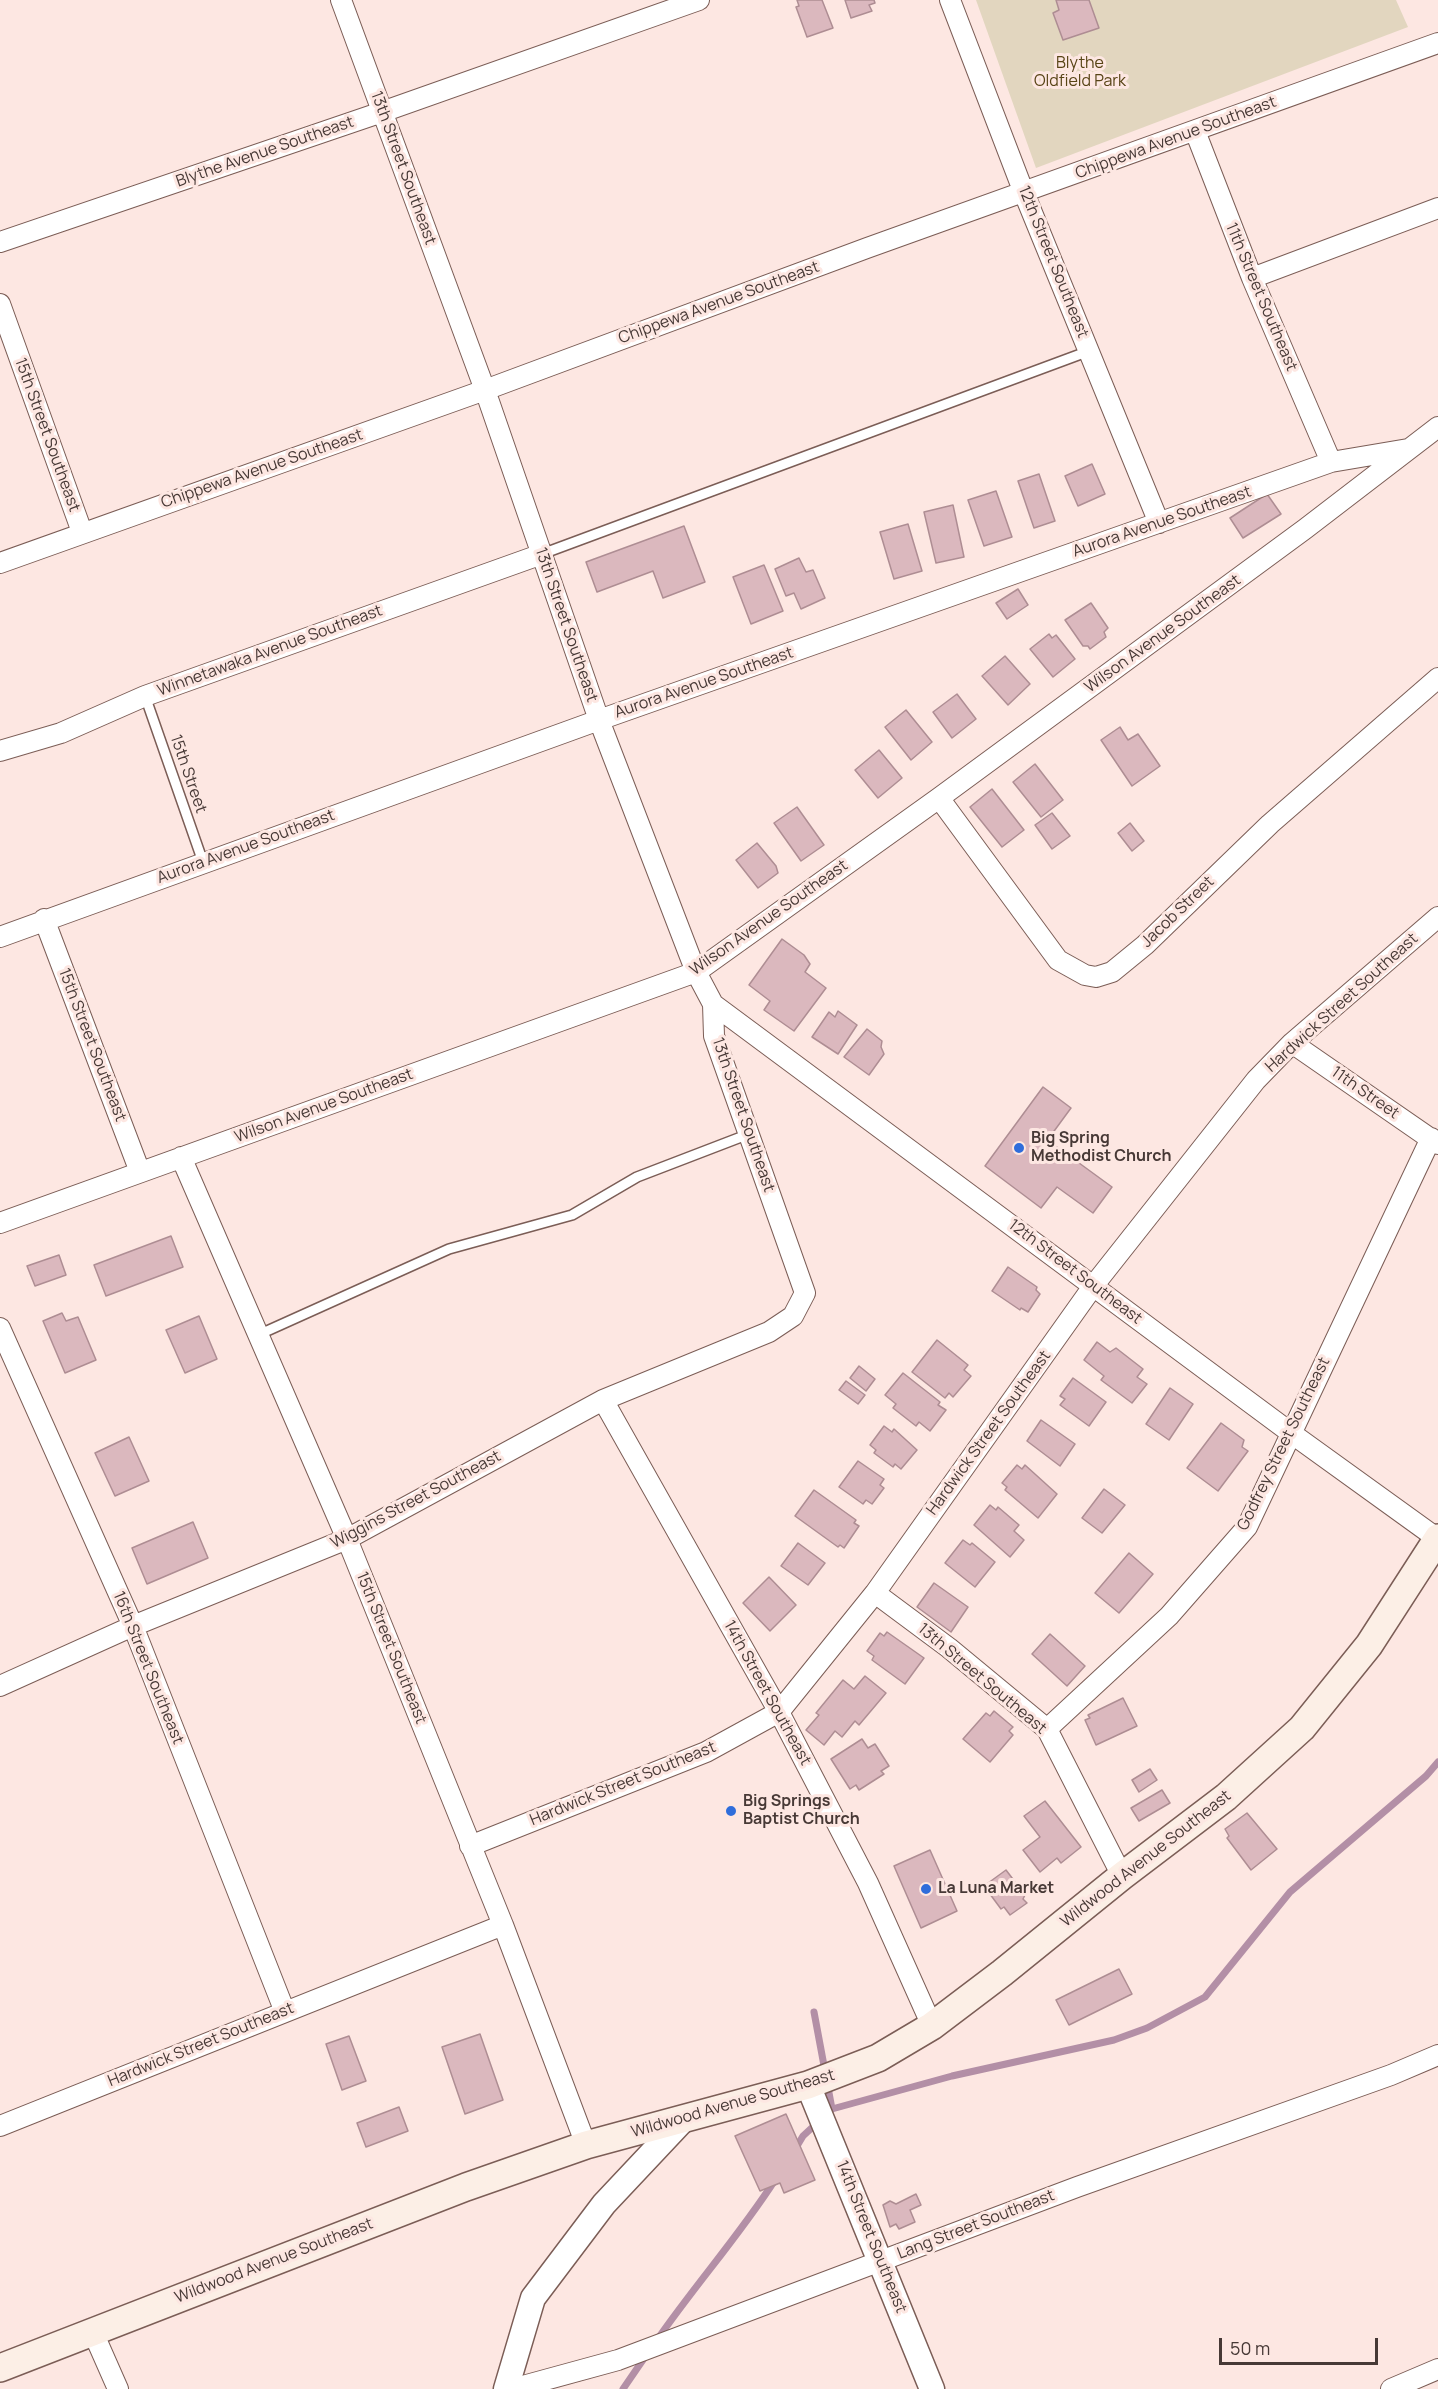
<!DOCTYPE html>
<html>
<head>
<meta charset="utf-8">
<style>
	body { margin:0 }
	#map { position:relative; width:1438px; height:2389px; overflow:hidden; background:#fde7e2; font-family:Manrope,sans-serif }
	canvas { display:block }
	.scale { position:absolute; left:1219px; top:2338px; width:159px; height:27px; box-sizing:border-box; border:3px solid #473936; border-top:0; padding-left:8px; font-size:18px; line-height:21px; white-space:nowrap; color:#473936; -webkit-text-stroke:4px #fde7e2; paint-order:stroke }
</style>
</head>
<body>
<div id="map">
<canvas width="1438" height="2389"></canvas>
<div class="scale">50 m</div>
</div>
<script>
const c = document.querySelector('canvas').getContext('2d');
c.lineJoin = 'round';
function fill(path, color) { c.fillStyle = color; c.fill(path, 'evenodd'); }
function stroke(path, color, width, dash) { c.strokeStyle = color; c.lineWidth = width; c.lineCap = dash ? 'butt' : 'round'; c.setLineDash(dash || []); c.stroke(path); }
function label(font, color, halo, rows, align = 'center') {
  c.font = font + ' Manrope,sans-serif'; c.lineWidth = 6; c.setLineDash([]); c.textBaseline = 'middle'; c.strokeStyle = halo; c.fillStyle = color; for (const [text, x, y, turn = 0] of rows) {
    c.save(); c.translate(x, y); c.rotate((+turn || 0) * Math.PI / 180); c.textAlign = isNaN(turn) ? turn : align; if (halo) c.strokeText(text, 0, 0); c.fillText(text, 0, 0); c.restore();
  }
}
const green = new Path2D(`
	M976 0H1396L1408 27 1036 168Z`);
const stream = new Path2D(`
	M814 2012 825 2071
	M827 2082 832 2109
	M825 2115 832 2109 952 2076 1114 2040 1147 2028 1205 1997 1290 1892 1426 1776 1438 1762
	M794 2151 803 2136 817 2123
	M657 2340C695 2285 739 2236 775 2180
	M623 2389 647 2354`);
const building = new Path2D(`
	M797 0H822L833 28 807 37 796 7 799 6Z
	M845 0H874L875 3 869 5 872 11 851 18Z
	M1056 0H1089L1099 28 1063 40 1053 13 1059 10Z
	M1092 464 1105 494 1078 506 1065 476Z
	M1039 474 1055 521 1034 528 1018 481Z
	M996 491 1012 537 984 546 968 500Z
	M1267 494 1281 514 1243 538 1230 518Z
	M953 505 964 557 936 563 924 512Z
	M908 524 922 571 894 579 880 532Z
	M684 526 705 582 663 598 653 571 597 592 586 562Z
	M799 558 806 572 813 570 825 598 801 609 794 593 786 596 775 569Z
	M764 565 783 611 751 624 733 577Z
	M1018 589 1028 605 1007 619 996 603Z
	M1091 603 1108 628 1104 632 1106 637 1090 649 1088 646H1083L1065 620Z
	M1049 634 1052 638 1056 635 1075 659 1053 677 1030 649Z
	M1005 656 1030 684 1008 705 982 676Z
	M957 694 976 719 952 738 933 712Z
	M906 710 932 742 911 760 885 727Z
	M1120 727 1128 740 1138 734 1160 766 1132 786 1101 740Z
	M879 750 902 778 878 798 855 770Z
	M1035 764 1063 800 1041 817 1013 782Z
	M992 789 1024 830 1002 847 970 807Z
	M797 807 824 845 801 861 774 823Z
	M1052 813 1070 836 1052 849 1035 825Z
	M1130 823 1144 841 1132 851 1118 833Z
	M757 843 776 866 778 873 758 888 736 860Z
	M782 939 804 955 810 964 805 972 826 988 794 1031 764 1010 770 1001 749 985Z
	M838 1011 857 1025 838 1054 812 1037 829 1012 835 1017Z
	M867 1029 882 1041 881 1047 884 1054 869 1075 844 1057Z
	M1043 1087 1071 1108 1038 1153 1044 1157 1053 1144 1112 1187 1093 1213 1057 1187 1041 1208 985 1166Z
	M171 1236 183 1267 106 1296 94 1265Z
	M59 1255 66 1275 35 1286 27 1266Z
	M1008 1267 1037 1287 1036 1290 1040 1294 1028 1312 1021 1308 1020 1310 992 1291Z
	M62 1313 66 1321 78 1317 96 1360 65 1373 43 1321Z
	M199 1316 217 1359 185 1373 166 1330Z
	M937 1340 968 1365 964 1370 971 1376 953 1397 949 1393 945 1398 912 1372Z
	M1097 1342 1110 1352 1116 1348 1143 1369 1137 1377 1147 1384 1132 1403 1101 1380 1104 1376 1084 1360Z
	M859 1366 875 1379 866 1391 850 1378Z
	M903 1373 940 1402 938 1405 946 1410 930 1431 919 1422 916 1426 893 1408 896 1404 885 1395Z
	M1073 1378 1106 1402 1089 1426 1060 1405 1065 1399 1060 1396Z
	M846 1381 865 1395 858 1404 839 1390Z
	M1170 1388 1193 1404 1169 1440 1146 1424Z
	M1041 1420 1075 1444 1060 1466 1027 1441Z
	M1221 1423 1244 1440 1242 1447 1248 1451 1218 1491 1187 1468Z
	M884 1426 892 1432 894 1429 917 1450 901 1469 895 1464 893 1467 874 1453 876 1450 870 1445Z
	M129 1437 149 1481 115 1496 95 1453Z
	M858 1461 884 1479 880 1485 884 1488 872 1504 866 1500 863 1504 839 1487Z
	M1017 1465 1022 1469 1025 1465 1057 1494 1038 1518 1005 1490 1007 1487 1002 1483Z
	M1104 1489 1125 1505 1102 1533 1082 1518Z
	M814 1490 856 1520 854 1523 859 1526 844 1548 840 1545 838 1547 795 1516Z
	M990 1505 996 1510 998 1507 1019 1525 1014 1531 1024 1540 1010 1557 974 1525Z
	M193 1522 208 1558 147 1584 132 1548Z
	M963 1540 970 1545 972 1543 995 1562 975 1587 945 1563Z
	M798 1543 825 1563 808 1585 781 1566Z
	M1129 1553 1153 1574 1119 1613 1095 1593Z
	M769 1577 796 1605 770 1631 743 1603Z
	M934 1583 968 1607 951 1632 917 1607Z
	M887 1632 924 1658 905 1684 872 1660 874 1656 867 1651 880 1633 884 1636Z
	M1050 1634 1085 1666 1067 1686 1032 1654Z
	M865 1676 886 1693 859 1725 855 1721 842 1737 835 1731 824 1745 806 1730 819 1715 816 1713 843 1680 854 1689Z
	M1123 1698 1137 1726 1096 1745 1085 1720 1090 1718 1088 1715Z
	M994 1711 1013 1727 1009 1731 1013 1735 990 1762 963 1739 986 1713 990 1716Z
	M862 1739 868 1748 875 1744 889 1766 881 1771 884 1774 859 1790 856 1785 850 1789 831 1759Z
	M1150 1769 1157 1780 1139 1792 1132 1780Z
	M1162 1790 1170 1803 1139 1821 1131 1808Z
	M1045 1801 1081 1847 1061 1863 1057 1858 1040 1872 1023 1850 1040 1837 1024 1816Z
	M1247 1813 1277 1849 1251 1870 1227 1838 1229 1836 1225 1829Z
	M930 1850 957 1911 921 1928 894 1866Z
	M1006 1870 1025 1895 1023 1899 1027 1903 1010 1915 1004 1907 1001 1909 984 1886Z
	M1119 1969 1132 1994 1069 2025 1056 2000Z
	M480 2034 503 2100 465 2114 442 2047Z
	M349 2036 366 2081 342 2090 326 2044Z
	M399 2107 408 2131 366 2147 357 2123Z
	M786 2114 815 2180 784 2193 780 2183 760 2191 735 2136Z
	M916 2194 921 2205 910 2210 915 2222 899 2229 896 2224 890 2227 883 2205 890 2201 896 2204Z`);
const service = new Path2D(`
	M542 554 1089 351
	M145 696 203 862
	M258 1335 449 1249 572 1215 637 1177 749 1134`);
const minor = new Path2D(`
	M950 0 1024 193 1159 523
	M1195 131 1252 278 1331 462
	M0 242 382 112 699 0
	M1252 278 1438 208
	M0 304 82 532
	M0 563 485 390 867 248 1438 43
	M0 751 61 733 145 696 542 554
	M939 798 1058 960 1085 975 1096 977 1112 972 1145 945 1270 824 1438 678
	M44 919 140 1172
	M0 937 599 720 1331 462 1408 449
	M713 1004 1291 1433 1438 1539
	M1292 1043 1438 1144
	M181 1157 347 1539 503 1925 586 2145
	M0 1223 696 972 939 798 1305 529 1438 427
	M0 1328 133 1626 285 2012
	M603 1400 779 1712 868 1883 932 2026
	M875 1593 949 1648 1047 1729 1122 1876
	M0 1686 133 1626 347 1539 603 1400 769 1332 793 1316 805 1293 714 1036 713 1004 696 972 599 720 485 390 341 0
	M1047 1729 1169 1616 1247 1527 1431 1138
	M470 1846 706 1752 779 1712 875 1593 1094 1285 1256 1080 1292 1043 1438 917
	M0 2126 503 1925
	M92 2330 118 2389
	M512 2389 618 2360 1077 2187 1391 2075 1438 2055
	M1391 2389 1438 2369`);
const tertiary = new Path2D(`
	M808 2085 932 2389
	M506 2389 533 2298 604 2204 683 2120`);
const secondary = new Path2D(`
	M0 2368 466 2187 586 2145 808 2085 878 2058 932 2026 1002 1973 1122 1876 1226 1797 1302 1728 1369 1645 1438 1538`);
const markers = [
	[1019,1148,6,"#2f6ddb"],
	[731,1811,6,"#2f6ddb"],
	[926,1889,6,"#2f6ddb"]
];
const parkNames = [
	["Blythe",1080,64],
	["Oldfield Park",1080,82]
];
const streetNames = [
	["Chippewa Avenue Southeast",1176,138,-20],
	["Blythe Avenue Southeast",265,152,-19],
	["13th Street Southeast",403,168,70],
	["12th Street Southeast",1053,262,68],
	["11th Street Southeast",1261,297,67],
	["Chippewa Avenue Southeast",719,303,-20],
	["15th Street Southeast",47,435,70],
	["Chippewa Avenue Southeast",262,469,-19],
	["Aurora Avenue Southeast",1162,522,-19],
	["13th Street Southeast",566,625,71],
	["Wilson Avenue Southeast",1163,634,-36],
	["Winnetawaka Avenue Southeast",270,651,-20],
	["Aurora Avenue Southeast",704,683,-19],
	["15th Street",188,774,71],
	["Aurora Avenue Southeast",246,847,-20],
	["Jacob Street",1178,912,-44],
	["Wilson Avenue Southeast",769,918,-35],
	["Hardwick Street Southeast",1342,1003,-42],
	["15th Street Southeast",92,1045,69],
	["11th Street",1365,1093,35],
	["Wilson Avenue Southeast",324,1106,-20],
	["13th Street Southeast",743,1115,71],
	["12th Street Southeast",1075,1272,37],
	["Hardwick Street Southeast",989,1433,-54],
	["Godfrey Street Southeast",1284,1444,-64],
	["Wiggins Street Southeast",416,1500,-28],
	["15th Street Southeast",391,1648,68],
	["16th Street Southeast",148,1668,68],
	["13th Street Southeast",982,1679,40],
	["14th Street Southeast",767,1693,61],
	["Hardwick Street Southeast",623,1784,-22],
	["Wildwood Avenue Southeast",1146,1859,-38],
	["Hardwick Street Southeast",201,2045,-22],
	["Wildwood Avenue Southeast",733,2104,-16],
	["Lang Street Southeast",976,2225,-21],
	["14th Street Southeast",871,2237,68],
	["Wildwood Avenue Southeast",274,2261,-21]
];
const poiNames = [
	["Big Spring",1031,1139],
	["Methodist Church",1031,1157],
	["Big Springs",743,1802],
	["Baptist Church",743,1820],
	["La Luna Market",938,1889]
];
fill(green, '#e2d6bf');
stroke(stream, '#b38fa6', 7);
fill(building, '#dbb8be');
stroke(building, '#ae8d93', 1.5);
stroke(service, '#7b5d56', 12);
stroke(minor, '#7b5d56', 22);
stroke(tertiary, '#7b5d56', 27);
stroke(secondary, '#7b5d56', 30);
stroke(service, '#fff', 9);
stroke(minor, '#fff', 20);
stroke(tertiary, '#fff', 24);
stroke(secondary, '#fcefe6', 27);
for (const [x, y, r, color] of markers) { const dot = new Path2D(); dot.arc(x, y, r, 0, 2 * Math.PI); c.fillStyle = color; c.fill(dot); stroke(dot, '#fde7e2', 2); }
label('16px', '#584416', '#fde7e2', parkNames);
label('16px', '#473936', '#fde7e2', streetNames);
label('bold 16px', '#473936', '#fde7e2', poiNames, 'left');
</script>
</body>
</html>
